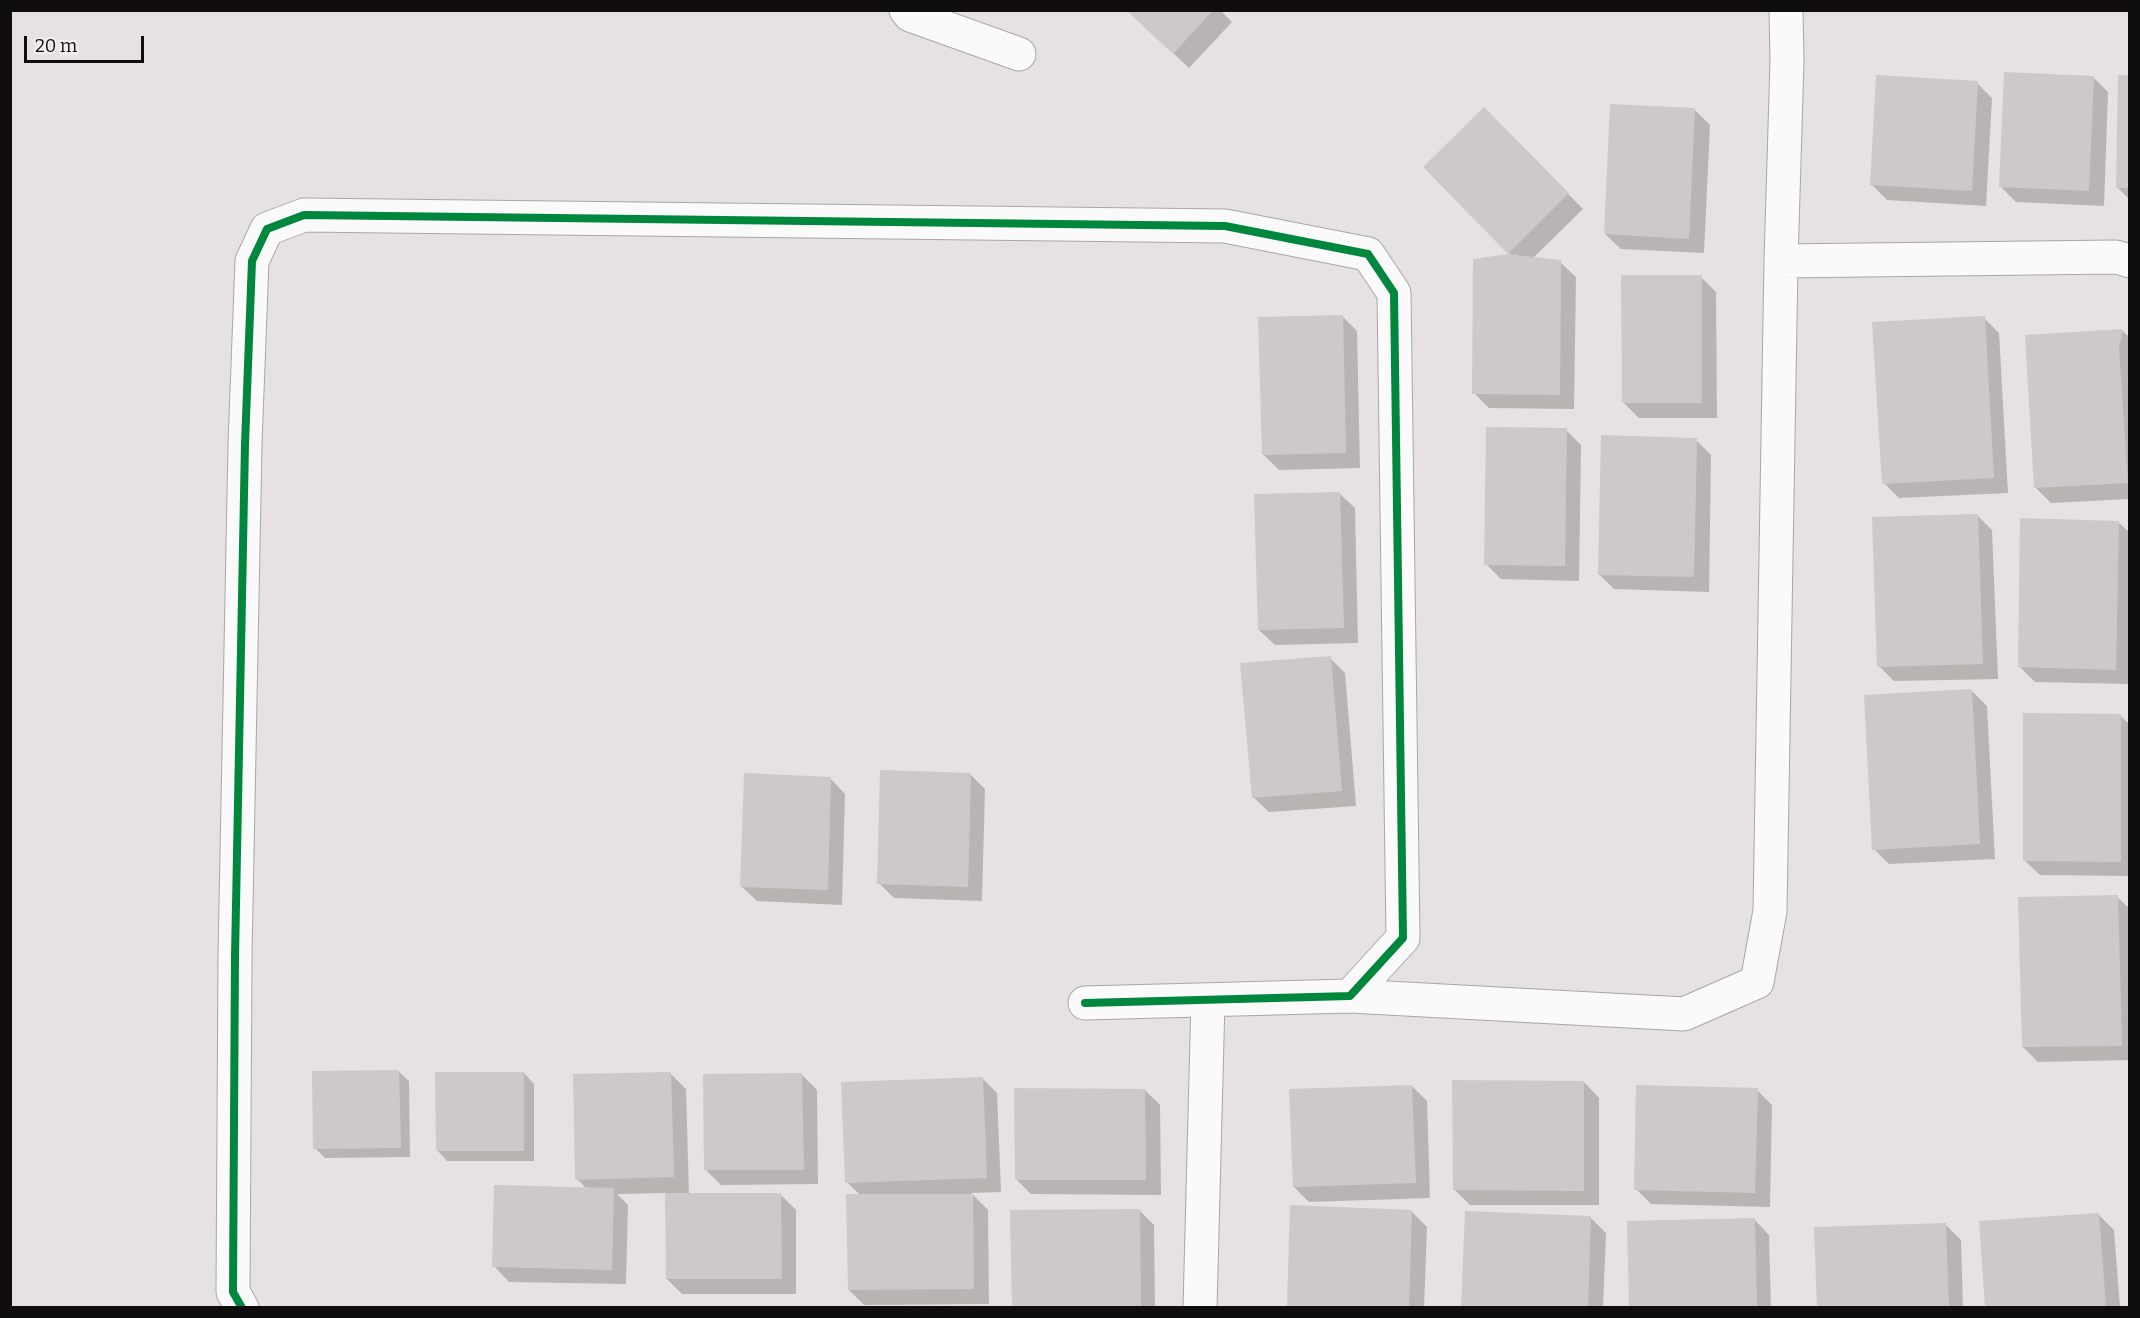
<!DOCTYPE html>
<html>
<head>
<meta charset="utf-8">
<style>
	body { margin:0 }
	#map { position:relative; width:2140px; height:1318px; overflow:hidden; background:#e6e1e2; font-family:Bitter,serif }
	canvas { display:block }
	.frame { position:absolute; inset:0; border:12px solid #100d0e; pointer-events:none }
	.scale { position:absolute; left:24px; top:36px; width:120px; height:27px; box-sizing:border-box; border:3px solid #100d0e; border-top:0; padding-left:8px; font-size:18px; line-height:21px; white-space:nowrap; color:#100d0e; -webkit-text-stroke:4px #f4edee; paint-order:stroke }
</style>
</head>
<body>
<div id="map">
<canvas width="2140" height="1318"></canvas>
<div class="frame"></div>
<div class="scale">20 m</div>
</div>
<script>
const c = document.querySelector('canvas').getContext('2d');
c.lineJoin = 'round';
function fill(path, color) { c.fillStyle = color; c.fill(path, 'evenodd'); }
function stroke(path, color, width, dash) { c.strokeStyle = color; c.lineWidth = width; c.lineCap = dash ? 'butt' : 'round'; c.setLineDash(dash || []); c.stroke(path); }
const shadow = new Path2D(`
	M1127 10H1220L1232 22 1189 68Z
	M2093 77 2108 92 2104 206 2016 202 2001 187Z
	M2130 77V200L2117 187Z
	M1977 83 1992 98 1986 206 1887 200 1872 185Z
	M1484 109 1583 209 1533 258 1560 262 1576 277 1574 409 1489 408 1474 393 1511 255 1425 167Z
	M1695 110 1710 125 1704 253 1621 249 1605 234Z
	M1701 277 1716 292 1717 418H1639L1624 403Z
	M1342 316 1357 331 1360 468 1279 470 1264 455Z
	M1984 318 1999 333 2008 493 1899 498 1884 483Z
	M2123 331 2130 338V499L2051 503 2036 488Z
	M1566 430 1581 445 1579 581 1501 579 1486 564Z
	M1696 440 1711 455 1709 592 1614 589 1599 574Z
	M1339 493 1355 508 1358 643 1275 645 1259 630Z
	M1977 515 1992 530 1998 679 1894 681 1879 666Z
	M2118 522 2130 533V684L2035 682 2019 666Z
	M1330 658 1345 673 1356 806 1269 812 1253 797Z
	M1972 691 1987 706 1995 859 1889 864 1874 849Z
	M2121 716 2130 725V876L2040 875 2024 860Z
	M970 774 985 789 982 901 894 898 879 883Z
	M830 778 845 794 842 905 757 901 741 886Z
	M2117 897 2130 909V1060L2038 1062 2023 1047Z
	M398 1071 409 1081 410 1157 325 1158 315 1148Z
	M524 1073 534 1084V1161H447L437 1150Z
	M671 1074 686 1089 689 1195H781L796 1210V1294H682L667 1279V1193L617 1194 628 1205 626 1284 509 1282 494 1266 587 1189 577 1179Z
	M802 1075 817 1090 818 1184 721 1185 706 1170Z
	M982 1078 997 1093 1001 1192 971 1193 988 1210 989 1304 864 1305 849 1290 861 1196 847 1182Z
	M1584 1082 1599 1098V1205H1470L1454 1189Z
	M1412 1086 1427 1101 1430 1198 1309 1202 1294 1187Z
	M1145 1090 1160 1105 1161 1195 1031 1194 1016 1179Z
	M1757 1090 1772 1105 1770 1207 1651 1204 1636 1189Z
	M1139 1210 1154 1225 1155 1308H1013Z
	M1412 1212 1427 1227 1424 1308H1291L1288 1305Z
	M2099 1215 2114 1230 2120 1308H1987Z
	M1591 1218 1606 1233 1603 1308H1462Z
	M1754 1219 1769 1235 1771 1308H1631Z
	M1946 1225 1961 1240 1963 1308H1819Z`);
const building = new Path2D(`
	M1126 10H1213L1173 54Z
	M2004 72 2094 76 2089 191 1999 187Z
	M1876 75 1978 81 1972 191 1870 185Z
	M2118 75H2130V188H2116Z
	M1610 104 1695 108 1689 239 1604 234Z
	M1484 107 1569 193 1508 254 1423 167Z
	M1508 254 1561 260 1560 395 1472 394 1473 259Z
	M1621 275H1702V403H1622Z
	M1343 315 1346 453 1262 455 1258 317Z
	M1985 316 1994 478 1882 484 1872 322Z
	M2123 329 2119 348 2128 483 2034 488 2025 335Z
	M1486 427 1567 428 1565 566 1484 565Z
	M1601 435 1697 438 1694 577 1598 575Z
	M1340 492 1344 628 1258 630 1254 494Z
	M1978 514 1983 664 1877 667 1872 517Z
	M2020 518 2119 521 2116 670 2018 667Z
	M1331 656 1342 791 1252 798 1240 663Z
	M1972 689 1980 844 1872 850 1864 695Z
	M2023 713 2121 714V862L2023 861Z
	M880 770 971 773 968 887 877 884Z
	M744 773 831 777 828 890 740 887Z
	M2118 895 2122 1046 2022 1047 2018 897Z
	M399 1070 401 1148 313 1149 312 1071Z
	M435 1072H524V1151H436Z
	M671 1072 674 1177 575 1180 573 1074Z
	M802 1073 804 1170H704L703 1074Z
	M983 1077 987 1178 845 1183 841 1082Z
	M1452 1080 1584 1081V1191L1453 1190Z
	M1412 1085 1416 1183 1293 1187 1289 1089Z
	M1636 1085 1758 1088 1755 1193 1634 1190Z
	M1014 1088 1145 1089 1146 1180H1015Z
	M494 1185 614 1188 612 1270 492 1267Z
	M665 1193H781L782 1279H666Z
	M846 1194H973L974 1289 848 1290Z
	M1290 1205 1412 1210 1409 1308 1287 1306Z
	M1140 1209 1141 1308H1012L1010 1210Z
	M1465 1211 1591 1216 1588 1308H1461Z
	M2099 1213 2106 1308H1985L1979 1221Z
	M1755 1218 1757 1308H1629L1627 1221Z
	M1946 1223 1949 1308H1817L1814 1227Z`);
const minor = new Path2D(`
	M906 10 910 15 1019 54
	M1781 261 1787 61 1786 10
	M1350 996 1684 1014 1757 982 1770 911 1781 261 2116 257 2130 261
	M242 1308 233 1292 235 956 245 444 252 261 267 229 304 215 1225 226 1368 254 1394 293 1403 938 1350 996 1085 1003
	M1200 1308 1208 1000`);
const cycleway = new Path2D(`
	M242 1308 233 1292 235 956 245 444 252 261 267 229 304 215 1225 226 1368 254 1394 293 1403 938 1350 996 1085 1003`);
fill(shadow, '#0003');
fill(building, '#cdc9ca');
stroke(minor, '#aaa6a7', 35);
stroke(minor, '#fbfafb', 33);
stroke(cycleway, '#00873e', 8);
</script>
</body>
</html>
